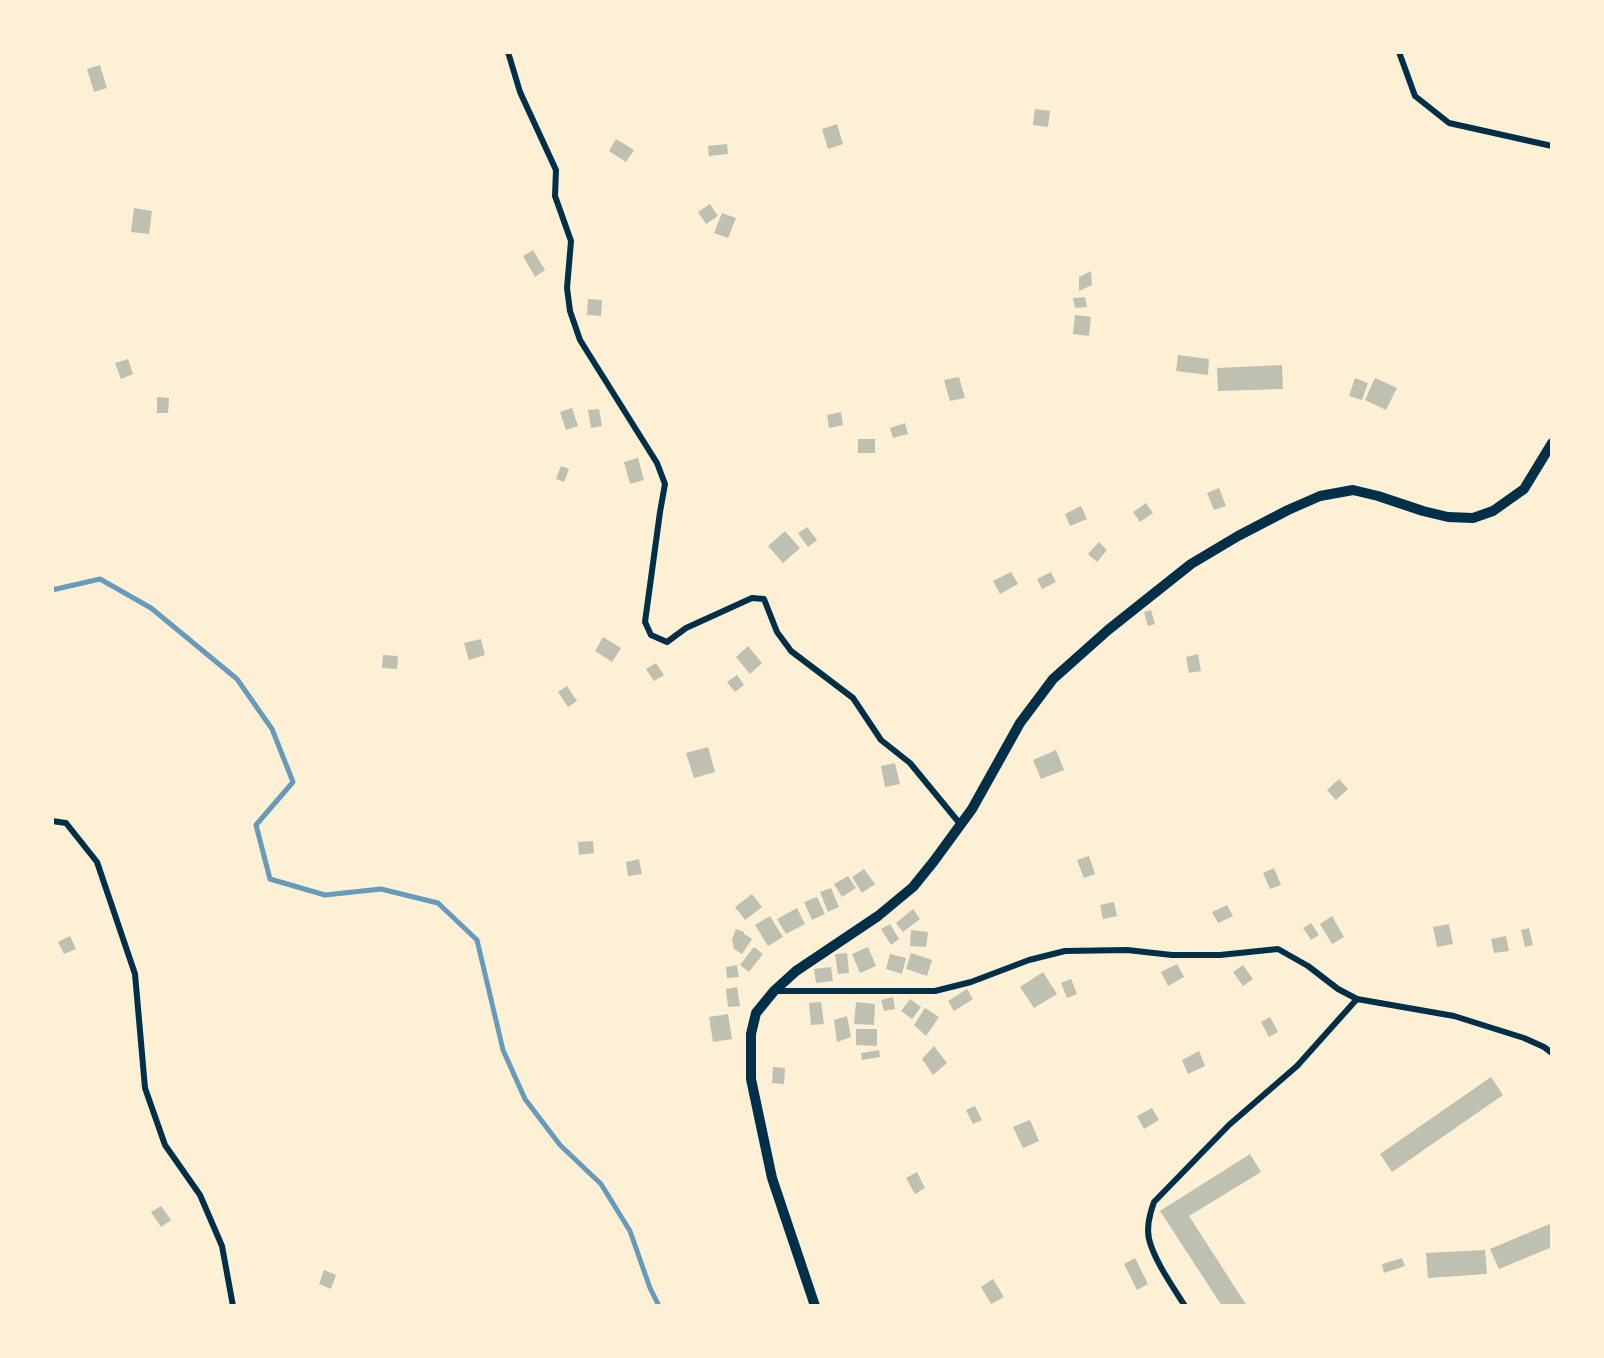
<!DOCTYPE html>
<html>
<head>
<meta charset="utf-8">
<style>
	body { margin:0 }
	#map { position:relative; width:1604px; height:1358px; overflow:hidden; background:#fdf0d5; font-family:"DM Sans",sans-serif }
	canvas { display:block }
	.frame { position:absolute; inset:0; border:54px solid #fdf0d5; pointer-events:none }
</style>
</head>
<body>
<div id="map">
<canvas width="1604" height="1358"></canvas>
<div class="frame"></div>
</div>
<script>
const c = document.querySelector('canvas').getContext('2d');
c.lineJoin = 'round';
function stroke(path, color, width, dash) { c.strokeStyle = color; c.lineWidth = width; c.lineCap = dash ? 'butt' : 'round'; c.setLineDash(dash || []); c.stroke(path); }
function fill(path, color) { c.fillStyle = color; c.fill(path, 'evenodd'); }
const stream = new Path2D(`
	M52 590 100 579 151 608 237 679 272 729 293 782 256 825 270 879 325 895 381 889 438 903 477 940 503 1050 525 1099 560 1145 601 1184 630 1231 650 1288 659 1306`);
const building = new Path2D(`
	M100 65 107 88 94 92 87 69Z
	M1035 109 1050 111 1048 127 1033 125Z
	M837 124 843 144 828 149 822 129Z
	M616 139 634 150 626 162 609 151Z
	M727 144 728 154 709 156 708 146Z
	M710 204 718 216 706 224 698 212Z
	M134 208 152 211 149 234 131 232Z
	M722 213 736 218 728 238 714 233Z
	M533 250 545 270 535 277 523 256Z
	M1091 271 1092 285 1079 291V277Z
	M1085 297 1087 307 1075 308 1073 298Z
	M588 299 602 300 601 316 587 315Z
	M1075 315 1091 317 1089 336 1073 334Z
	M1178 355 1209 359 1208 375 1176 371Z
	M128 359 133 374 121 379 115 363Z
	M1282 365 1283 389 1218 391 1217 368Z
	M959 377 965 398 950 401 944 380Z
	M1355 378 1368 383 1362 400 1349 396Z
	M1375 378 1397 388 1386 410 1365 400Z
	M157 397 169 398 168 413H157Z
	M572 408 578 426 566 430 560 412Z
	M599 409 602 426 591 428 588 410Z
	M841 412 843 425 829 428 827 415Z
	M905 423 908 434 893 438 890 428Z
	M858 439H875V453H858Z
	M638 458 644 480 630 484 624 462Z
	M561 466 569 469 564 482 556 479Z
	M1219 488 1226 506 1214 510 1207 493Z
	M1146 503 1153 513 1140 522 1133 512Z
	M1081 506 1087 519 1070 526 1065 514Z
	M807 527 817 540 808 547 798 533Z
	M785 531 800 548 783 563 768 546Z
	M1099 542 1107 550 1097 562 1088 554Z
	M1011 572 1018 584 1000 594 993 581Z
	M1051 572 1056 582 1042 589 1037 579Z
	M1151 610 1155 624 1148 626 1144 612Z
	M603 637 621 648 612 662 595 651Z
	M481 639 485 655 469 660 464 643Z
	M748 646 762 663 750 674 736 657Z
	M1198 654 1201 671 1189 673 1186 657Z
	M383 655 398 656 397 669 382 668Z
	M656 663 664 675 654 681 646 669Z
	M737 675 744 685 735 692 727 682Z
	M567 686 577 701 568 707 558 692Z
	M708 747 715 772 694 778 686 753Z
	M1056 750 1064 770 1041 779 1033 760Z
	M895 763 900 784 885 787 881 766Z
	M1339 779 1348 789 1336 800 1327 790Z
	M593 841 594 853 579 855 578 842Z
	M1089 856 1095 874 1084 878 1077 860Z
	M639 859 642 874 628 876 626 862Z
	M1274 868 1281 885 1270 889 1263 873Z
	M864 869 875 884 862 893 852 877Z
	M848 876 856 888 842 897 834 884Z
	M831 888 839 907 828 912 820 892Z
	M752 894 762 907 745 920 735 907Z
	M817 897 825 914 812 920 804 902Z
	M1114 902 1117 916 1103 919 1100 905Z
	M1227 905 1233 916 1218 923 1212 912Z
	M797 908 805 924 786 934 777 919Z
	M913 909 920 919 903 932 896 923Z
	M770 916 783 937 768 946 755 925Z
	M1332 916 1344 937 1332 944 1320 924Z
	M1311 923 1319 935 1311 940 1303 928Z
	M890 924 899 939 891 945 881 929Z
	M1449 924 1453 944 1437 947 1433 927Z
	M1529 928 1533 945 1525 947 1521 930Z
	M736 929 744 932V934L752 939 742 954 734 949 732 940Z
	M911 930 928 932 926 947 910 946Z
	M70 936 76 949 64 954 58 942Z
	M1506 936 1509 951 1494 953 1491 939Z
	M754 947 763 954 749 972 740 965Z
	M868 947 876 966 860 973 852 954Z
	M847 953 849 973 838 974 835 954Z
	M911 953 932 960 927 976 906 969Z
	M890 954 906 958 902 974 886 969Z
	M1177 964 1184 977 1168 986 1161 972Z
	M737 965 739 977 727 978 726 967Z
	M1243 965 1253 979 1243 986 1233 972Z
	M831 967 833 981 816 983 814 969Z
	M1043 972 1057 994 1034 1008 1020 987Z
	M1071 979 1077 994 1067 998 1061 983Z
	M737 987 740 1006 728 1007 726 989Z
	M967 989 973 999 954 1011 948 1001Z
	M893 997 895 1009 884 1011 881 1000Z
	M910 999 921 1007 912 1019 901 1011Z
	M821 1002 824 1024 811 1025 809 1003Z
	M856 1002 875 1004 874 1025 854 1024Z
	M925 1008 939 1017 926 1036 914 1025Z
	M728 1014 732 1039 713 1042 709 1017Z
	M847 1016 851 1037 837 1042 834 1020Z
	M1270 1017 1278 1032 1269 1037 1261 1022Z
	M856 1029H877V1046L856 1045Z
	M934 1046 947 1063 933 1075 922 1059Z
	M879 1050 880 1057 862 1060 861 1053Z
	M1199 1051 1205 1066 1188 1074 1182 1060Z
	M773 1067 785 1068 784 1084 772 1083Z
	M1491 1077 1503 1095 1392 1172 1380 1154Z
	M975 1106 982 1120 973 1124 966 1110Z
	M1152 1108 1159 1120 1144 1129 1137 1116Z
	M1030 1120 1039 1141 1023 1148 1013 1127Z
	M1250 1154 1261 1172 1189 1216 1247 1306H1222L1160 1211Z
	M917 1172 925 1188 915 1194 906 1178Z
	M161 1206 171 1220 161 1227 151 1212Z
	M1552 1223V1247L1499 1269 1490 1249Z
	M1485 1250 1487 1274 1428 1278 1426 1253Z
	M1135 1258 1148 1284 1137 1290 1124 1264Z
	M1402 1258 1405 1266 1384 1273 1382 1264Z
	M324 1270 336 1275 331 1289 319 1284Z
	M993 1279 1004 1297 991 1304 981 1287Z`);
const minor = new Path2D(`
	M508 52 520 92 556 170 555 196 571 241 567 288 570 311 580 340 657 463 665 484 660 512 645 622 651 635 667 642 686 628 752 598 764 599 777 632 791 651 853 698 881 740 910 763 961 825
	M1399 52 1415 96 1449 123 1552 146
	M52 821 66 823 97 862 135 974 145 1088 165 1145 200 1195 222 1246 233 1306
	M774 991H935L971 982 1029 960 1065 951 1127 950 1172 955H1220L1278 949 1308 966 1338 989 1357 999 1454 1016 1524 1038 1544 1047 1552 1053
	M1185 1306C1173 1287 1154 1260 1149 1239 1146 1226 1150 1213 1154 1202L1229 1125 1297 1066 1357 999`);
const primary = new Path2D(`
	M815 1306 772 1178 751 1079V1034L756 1013 774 991 796 971 878 916 913 887 934 861 972 809 1020 723 1053 679 1108 630 1191 564 1238 536 1288 510 1320 496 1353 490 1378 496 1423 511 1448 517 1473 518 1493 511 1524 489 1552 443`);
stroke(stream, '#669bbc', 5);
fill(building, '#bec0b2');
stroke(minor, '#003049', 6);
stroke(primary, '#003049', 10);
</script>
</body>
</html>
